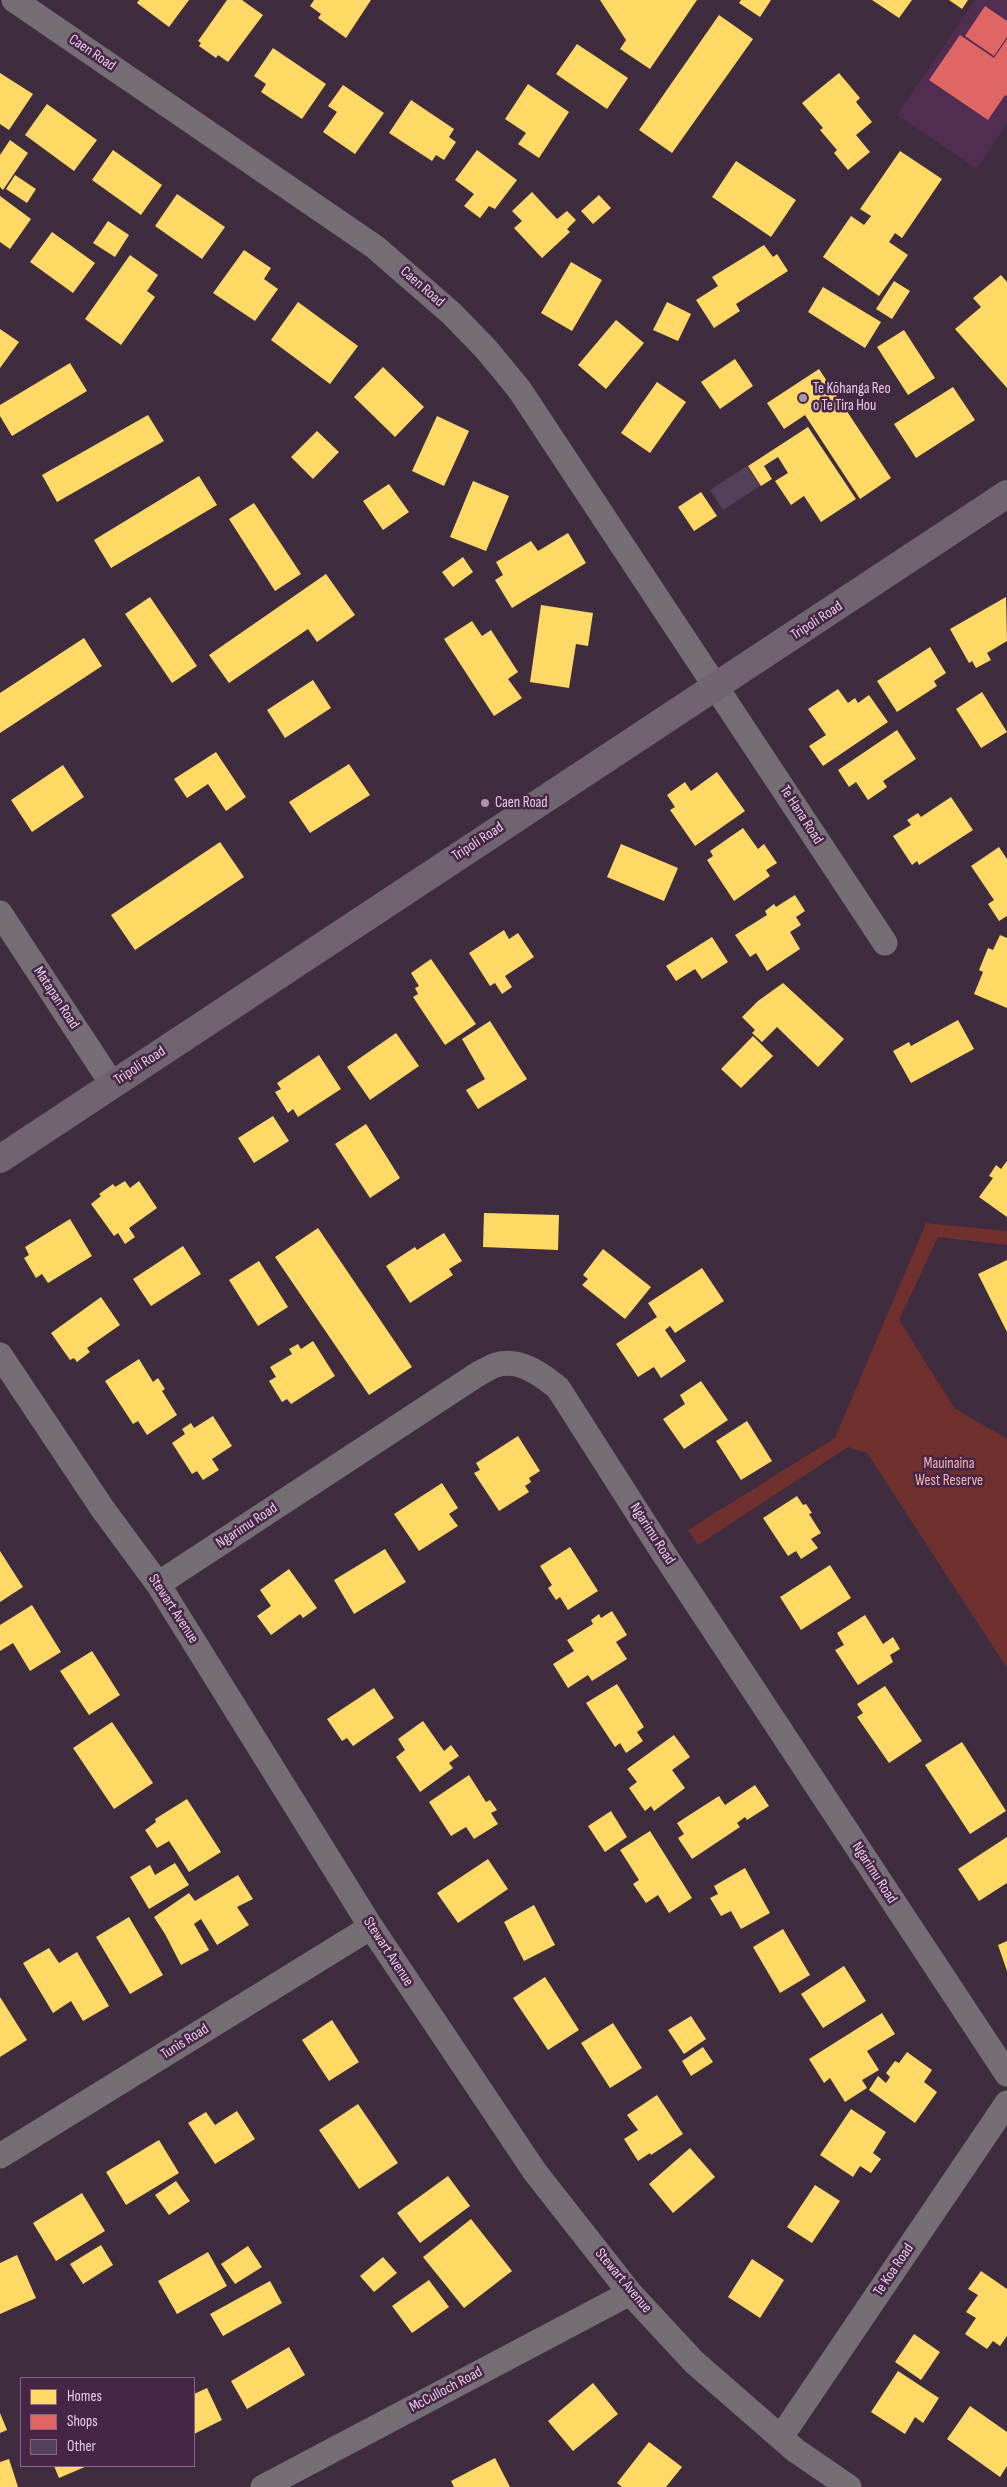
<!DOCTYPE html>
<html>
<head>
<meta charset="utf-8">
<style>
	body { margin:0 }
	#map { position:relative; width:1007px; height:2487px; overflow:hidden; background:#3f2d3f; font-family:"Sofia Sans Condensed",sans-serif }
	canvas { display:block }
	.legend { position:absolute; left:20px; top:2377px; width:175px; height:90px; box-sizing:border-box; background:#472547; border:1px solid #866986; margin:0; padding:6px 9px; list-style:none; font-size:15px; color:#e4cfe4 }
	.legend li { display:flex; align-items:center; gap:10px; height:25px }
	.legend b { width:25px; border:1px solid #866986 }
</style>
</head>
<body>
<div id="map">
<canvas width="1007" height="2487"></canvas>
<ul class="legend">
<li><b style="height:14px;background:#ffd966"></b>Homes</li>
<li><b style="height:14px;background:#e06666"></b>Shops</li>
<li><b style="height:14px;background:#53415b"></b>Other</li>
</ul>
</div>
<script>
const c = document.querySelector('canvas').getContext('2d');
c.lineJoin = 'round';
function fill(path, color) { c.fillStyle = color; c.fill(path, 'evenodd'); }
function stroke(path, color, width, dash) { c.strokeStyle = color; c.lineWidth = width; c.lineCap = dash ? 'butt' : 'round'; c.setLineDash(dash || []); c.stroke(path); }
function label(font, color, halo, rows, align = 'center') {
  c.font = font + ' "Sofia Sans Condensed",sans-serif'; c.lineWidth = 5; c.setLineDash([]); c.textBaseline = 'middle'; c.strokeStyle = halo; c.fillStyle = color; for (const [text, x, y, turn = 0] of rows) {
    c.save(); c.translate(x, y); c.rotate((+turn || 0) * Math.PI / 180); c.textAlign = isNaN(turn) ? turn : align; if (halo) c.strokeText(text, 0, 0); c.fillText(text, 0, 0); c.restore();
  }
}
const built = new Path2D(`
	M975 0H1007V123L977 169 897 115Z`);
const green = new Path2D(`
	M926 1223 1007 1231V1245L938 1237 899 1320 954 1408 1007 1439V1668L867 1453 848 1447 698 1545 688 1530 835 1438Z`);
const homes = new Path2D(`
	M139 0H189L169 27 137 3Z
	M227 0H242L263 15 228 62 218 55 216 58 199 46 201 43 198 41Z
	M314 0H371L346 38 318 18 321 14 310 6Z
	M600 0H697L650 69 620 49 626 40Z
	M741 0H771L760 17 739 3Z
	M872 0H912L899 18Z
	M949 0H968L962 9Z
	M719 15 753 39 672 153 639 130Z
	M577 44 628 78 607 109 556 74Z
	M273 48 326 84 302 119 261 92 266 84 254 76Z
	M0 73 33 94 9 130 0 124Z
	M839 73 860 98 856 102 872 122 856 135 870 152 848 170 834 153 837 150 820 130 823 128 802 103Z
	M528 84 569 112 539 158 518 144 526 133 505 119Z
	M343 85 384 113 355 154 323 132 337 112 328 106Z
	M411 100 454 129 449 137 456 142 444 160 436 155 432 161 389 133Z
	M47 104 97 140 74 171 25 135Z
	M10 140 28 153 3 190 0 187V155Z
	M113 150 162 185 141 215 92 180Z
	M477 150 517 180 495 209 489 206 480 218 464 206 474 194 455 180Z
	M900 151 942 179 902 238 895 233 889 242 908 255 879 296 823 257 851 216 864 225 871 216 860 209Z
	M736 161 796 200 771 237 712 197Z
	M15 175 36 189 27 203 6 189Z
	M532 192 557 219 567 211 576 220 567 229 570 232 542 258 514 228 522 221 512 211Z
	M177 194 225 227 202 259 155 226Z
	M599 195 611 208 593 224 581 211Z
	M0 196 31 219 10 249 0 242Z
	M108 221 129 235 115 257 93 243Z
	M52 232 95 263 73 293 30 262Z
	M764 245 773 257 777 254 788 271 736 304 740 311 714 328 696 300 718 286 712 277Z
	M244 250 271 268 264 279 278 289 255 321 213 293Z
	M130 255 158 275 147 291 155 297 121 345 85 319Z
	M571 262 602 280 572 331 541 313Z
	M1001 275 1007 282V388L955 329 981 307 973 298Z
	M894 281 910 291 892 319 876 309Z
	M823 287 881 322 865 348 808 312Z
	M298 302 358 346 330 384 271 340Z
	M667 302 691 314 678 341 653 330Z
	M616 320 644 343 606 389 578 365Z
	M0 329 19 342 0 368Z
	M904 330 935 378 908 395 877 347Z
	M735 359 753 386 720 409 701 382Z
	M70 363 87 391 12 436 0 416V405Z
	M383 367 424 407 395 437 354 397Z
	M819 369 891 478 860 499 805 415 784 429 767 403Z
	M657 382 686 402 650 453 621 433Z
	M953 387 975 420 916 458 894 424Z
	M148 415 164 441 57 502 42 475Z
	M437 416 469 431 444 486 412 471Z
	M808 427 856 499 821 522 804 496 791 505 775 481 788 473 778 457 764 466 772 479 761 486 748 466Z
	M317 431 339 452 313 479 291 457Z
	M199 476 217 505 111 568 94 540Z
	M473 481 509 496 486 551 450 537Z
	M389 484 409 512 383 530 363 501Z
	M701 492 717 516 694 531 678 507Z
	M254 503 301 574 275 591 229 519Z
	M568 533 586 563 512 608 495 580 503 575 496 562 531 541 538 551Z
	M463 557 473 572 453 587 442 572Z
	M326 574 355 615 317 642 308 629 229 683 209 655Z
	M150 597 197 666 172 683 125 614Z
	M1006 597 1007 641 987 653 991 660 976 668 972 661 969 663 950 629Z
	M541 605 593 613 588 646 576 644 569 688 530 682Z
	M472 621 482 636 491 630 518 672 508 679 522 698 494 716 444 639Z
	M84 638 102 666 0 733V693Z
	M930 647 946 673 934 681 937 686 897 712 877 681Z
	M313 680 331 708 285 738 267 710Z
	M838 689 848 703 855 698 858 703 869 695 888 722 823 766 809 746 826 735 808 709Z
	M982 692 1007 732 981 748 956 709Z
	M897 730 916 759 883 781 887 787 868 800 856 782 849 787 838 770Z
	M216 752 246 797 226 811 208 784 187 798 174 779Z
	M349 764 370 795 310 833 289 802Z
	M63 765 84 797 32 832 11 800Z
	M717 772 745 811 695 846 670 810 675 807 667 795 685 782 691 791Z
	M951 797 973 830 919 865 917 861 912 865 893 836 911 825 907 820 918 813 921 817Z
	M743 828 758 849 764 844 777 863 766 870 770 876 734 901 707 860 713 856 710 851Z
	M220 842 244 877 135 950 111 915Z
	M621 844 678 868 664 901 607 877Z
	M999 847 1007 859V916L999 921 988 904 994 900 971 866Z
	M795 895 805 911 796 917 801 925 790 932 800 949 767 971 756 953 750 957 735 935 767 915 765 911 774 904 776 907Z
	M504 930 509 939 518 933 534 957 505 976 512 987 502 994 495 983 490 986 469 953Z
	M1000 935 1007 938V1008L974 994 983 972 979 970 988 948 993 950Z
	M712 937 728 962 702 979 695 969 676 981 666 966Z
	M431 959 476 1024 445 1045 413 997 418 994 415 988 419 986 411 973Z
	M783 983 844 1039 818 1067 777 1027 762 1042 752 1033 755 1030 742 1017 758 1001Z
	M958 1020 974 1049 911 1083 893 1051 909 1042 911 1046Z
	M490 1021 527 1079 478 1109 466 1090 485 1079 462 1039Z
	M396 1033 419 1066 370 1100 347 1067Z
	M753 1036 773 1056 741 1088 721 1069Z
	M319 1055 341 1089 298 1117 293 1109 288 1113 275 1092 281 1089 277 1083Z
	M273 1116 289 1141 254 1163 238 1138Z
	M366 1124 400 1178 370 1198 335 1144Z
	M1007 1161V1217L979 1197 993 1178 989 1176 996 1165 1001 1169Z
	M125 1181 130 1188 139 1181 157 1208 129 1228 135 1237 125 1244 118 1233 114 1236 91 1204 101 1196 99 1194 113 1184 115 1187Z
	M484 1213 559 1215 558 1250 483 1247Z
	M70 1219 92 1256 48 1283 42 1274 36 1278 24 1258 29 1255 25 1247Z
	M318 1228 412 1367 369 1395 275 1257Z
	M444 1233 462 1261 449 1269 453 1275 410 1303 386 1266 415 1247 417 1250Z
	M183 1246 201 1274 151 1306 133 1279Z
	M603 1249 651 1287 625 1319 582 1285 588 1279 583 1275Z
	M1007 1260V1332L978 1274Z
	M259 1261 288 1307 258 1326 229 1280Z
	M702 1268 724 1301 675 1333 670 1326 665 1330 686 1361 661 1378 654 1367 638 1377 616 1344 657 1317 648 1303Z
	M101 1297 120 1325 87 1348 90 1352 77 1362 74 1358 70 1360 51 1333Z
	M313 1341 335 1376 291 1404 287 1399 282 1402 269 1381 276 1377 270 1367 292 1354 289 1349 298 1344 301 1349Z
	M139 1359 153 1382 158 1378 165 1389 162 1391 177 1415 147 1435 138 1421 133 1424 105 1381Z
	M701 1381 728 1420 684 1449 663 1419 685 1404 680 1395Z
	M213 1416 232 1446 212 1459 219 1470 203 1480 197 1471 192 1474 172 1443 185 1434 182 1429 191 1423 194 1428Z
	M747 1421 772 1461 741 1480 716 1441Z
	M518 1436 540 1471 529 1478 531 1482 525 1486 529 1492 499 1511 474 1473 480 1470 476 1463Z
	M442 1483 458 1508 449 1514 458 1526 419 1551 394 1514Z
	M797 1496 803 1505 806 1504 812 1513 809 1514 821 1533 811 1539 818 1548 801 1559 796 1551 788 1556 763 1518Z
	M570 1547 598 1591 568 1610 560 1597 556 1600 548 1588 552 1585 540 1566Z
	M385 1549 406 1582 354 1614 334 1580Z
	M0 1551 23 1587 0 1602Z
	M830 1565 851 1598 801 1630 780 1597Z
	M289 1569 317 1608 303 1618 300 1614 271 1635 257 1616 271 1606 260 1590Z
	M32 1605 61 1652 30 1671 13 1643 0 1651V1625Z
	M612 1611 627 1635 616 1642 627 1659 592 1681 588 1675 568 1688 553 1664 574 1651 567 1640 593 1624 591 1620 599 1614 601 1618Z
	M865 1615 883 1644 893 1637 900 1649 890 1655 893 1662 858 1685 835 1650 844 1645 837 1633Z
	M92 1651 120 1695 89 1715 60 1671Z
	M617 1684 644 1727 637 1732 643 1741 626 1753 620 1743 615 1747 586 1703Z
	M885 1686 922 1741 889 1763 857 1717 863 1713 857 1704Z
	M374 1688 394 1718 353 1746 347 1738 342 1741 327 1719Z
	M423 1721 444 1751 451 1745 459 1756 449 1763 453 1768 420 1792 396 1757 405 1750 398 1739Z
	M112 1722 153 1783 114 1809 73 1748Z
	M674 1735 690 1757 672 1770 685 1788 654 1811 651 1806 645 1811 629 1788 637 1782 627 1769Z
	M962 1742 1006 1811 970 1834 925 1765Z
	M469 1775 486 1802 490 1800 497 1810 491 1813 498 1824 474 1839 466 1827 451 1836 429 1802Z
	M755 1785 769 1806 747 1820 745 1817 737 1823 740 1827 692 1859 678 1838 684 1834 677 1823 719 1796 725 1805Z
	M187 1799 221 1852 189 1872 169 1841 157 1848 145 1830 156 1822 155 1819Z
	M611 1811 627 1837 605 1852 588 1826Z
	M650 1831 692 1898 669 1913 658 1895 646 1903 633 1884 639 1880 620 1850Z
	M1007 1837V1883L979 1901 958 1869Z
	M488 1859 508 1889 458 1923 437 1893Z
	M175 1863 189 1885 149 1909 130 1877 150 1865 155 1875Z
	M745 1868 770 1913 741 1929 731 1911 721 1916 710 1898 718 1894 714 1886Z
	M238 1875 253 1899 237 1907 249 1925 217 1945 201 1919 194 1924 209 1950 181 1965 165 1934 154 1917 189 1893 195 1901Z
	M534 1905 555 1945 524 1961 504 1922Z
	M129 1917 163 1975 130 1994 96 1937Z
	M783 1929 810 1975 780 1993 753 1947Z
	M1007 1941V1971L998 1945Z
	M49 1948 59 1963 77 1952 109 2006 83 2021 71 2001 53 2013 23 1963Z
	M844 1966 866 2001 823 2028 801 1994Z
	M545 1977 579 2030 548 2050 513 1998Z
	M0 1997 27 2040 0 2057Z
	M882 2013 895 2034 867 2051 879 2070 862 2080 867 2088 845 2102 830 2078 824 2083 809 2059Z
	M691 2016 706 2039 684 2054 668 2030Z
	M332 2020 359 2062 329 2081 302 2040Z
	M613 2023 642 2068 610 2088 581 2043Z
	M703 2047 713 2062 691 2076 682 2061Z
	M907 2052 932 2070 924 2082 937 2092 915 2123 869 2090 878 2076 886 2083 890 2077 886 2073 895 2061 899 2063Z
	M657 2095 683 2134 651 2155 650 2153 638 2161 624 2139 638 2130 627 2115Z
	M358 2104 398 2163 359 2189 319 2130Z
	M851 2109 886 2132 873 2153 881 2159 871 2173 860 2166 853 2177 820 2155Z
	M237 2111 255 2139 215 2164 188 2123 206 2112 215 2125Z
	M159 2140 179 2173 126 2205 106 2172Z
	M690 2148 715 2177 673 2213 649 2184Z
	M448 2176 470 2206 420 2243 397 2213Z
	M176 2181 190 2201 169 2215 155 2195Z
	M815 2185 840 2201 812 2243 787 2227Z
	M82 2193 105 2231 56 2261 33 2223Z
	M471 2219 512 2271 464 2308 423 2257Z
	M101 2245 113 2265 83 2284 70 2264Z
	M248 2246 262 2267 235 2284 221 2264Z
	M208 2252 227 2286 177 2314 158 2281Z
	M17 2255 36 2298 0 2314V2263Z
	M383 2257 397 2273 374 2292 360 2276Z
	M752 2259 784 2280 760 2318 728 2297Z
	M981 2271 1007 2289V2336L1000 2346 993 2341 987 2349 965 2334 976 2318 966 2312 978 2295 968 2289Z
	M429 2280 449 2307 412 2333 392 2306Z
	M270 2281 282 2303 223 2336 210 2314Z
	M914 2334 940 2352 921 2380 895 2362Z
	M289 2347 305 2375 247 2409 231 2381Z
	M898 2371 939 2398 923 2423 915 2417 905 2434 871 2412Z
	M593 2383 618 2414 573 2451 548 2421Z
	M207 2388 222 2420 194 2434V2394Z
	M970 2406 1007 2432V2466L1000 2477 947 2439Z
	M0 2413 7 2430 0 2433Z
	M649 2442 682 2467 666 2487H622L617 2483Z
	M495 2458 510 2487H454L451 2481Z
	M9 2459 18 2487H0V2462Z
	M54 2466H87L59 2478Z`);
const shops = new Path2D(`
	M985 6 1007 21V37L994 56 965 36Z
	M960 35 994 58 1007 39V96L1005 95 988 120 929 80Z`);
const building = new Path2D(`
	M747 466 760 486 723 510 710 490Z`);
const street = new Path2D(`
	M14 0 375 247 451 313 486 349 519 389 885 943
	M0 913 112 1084
	M0 1355 102 1508 158 1584 371 1927 535 2172 630 2293 694 2362 795 2450 849 2487
	M158 1584 478 1374C484 1371 490 1367 496 1365 519 1358 541 1374 558 1388L664 1554 1007 2074
	M0 2156 371 1927
	M781 2437 1007 2103
	M263 2487 630 2293`);
const secondary = new Path2D(`
	M0 1159 1007 494`);
const markers = [
	[803,398,5,"#aa96aa"],
	[485,803,5,"#aa96aa"]
];
const streetNames = [
	["Caen Road",92,53,34],
	["Caen Road",422,287,41],
	["Tripoli Road",817,621,-33],
	["Te Hana Road",801,815,57],
	["Tripoli Road",478,842,-33],
	["Matapan Road",56,998,57],
	["Tripoli Road",140,1066,-33],
	["Ngarimu Road",247,1526,-33],
	["Ngarimu Road",652,1534,57],
	["Stewart Avenue",173,1609,57],
	["Ngarimu Road",874,1873,57],
	["Stewart Avenue",388,1952,57],
	["Tunis Road",185,2042,-32],
	["Te Koa Road",894,2270,-56],
	["Stewart Avenue",623,2281,50],
	["McCulloch Road",446,2390,-28]
];
const poiNames = [
	["Te Kōhanga Reo",813,389],
	["o Te Tira Hou",813,406],
	["Caen Road",495,803]
];
const parkNames = [
	["Mauinaina",949,1464],
	["West Reserve",949,1481]
];
fill(built, '#512d51');
fill(green, '#6f302e');
fill(homes, '#ffd966');
fill(shops, '#e06666');
fill(building, '#53415b');
stroke(street, '#756e75', 25);
stroke(secondary, '#706470', 28);
for (const [x, y, r, color] of markers) { const dot = new Path2D(); dot.arc(x, y, r, 0, 2 * Math.PI); c.fillStyle = color; c.fill(dot); stroke(dot, '#472547', 2); }
label('15px', '#e4cfe4', '#472547', streetNames);
label('15px', '#e4cfe4', '#472547', poiNames, 'left');
label('15px', '#f5b8b0', '#472547', parkNames);
</script>
</body>
</html>
